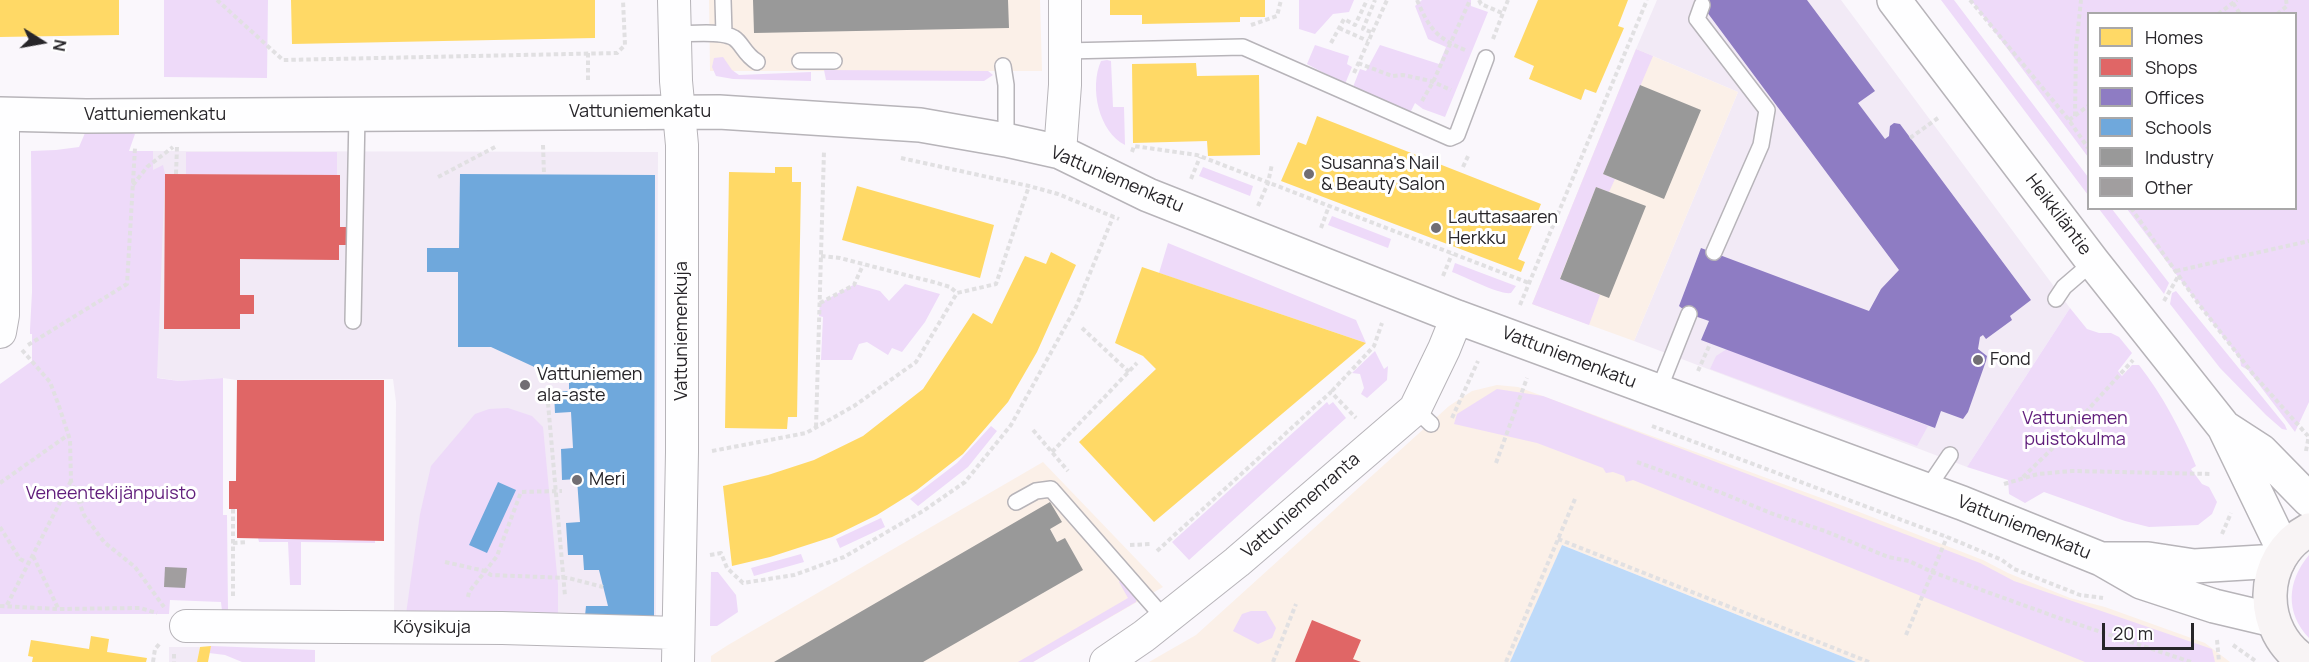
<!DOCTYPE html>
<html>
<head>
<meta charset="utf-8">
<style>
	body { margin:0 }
	#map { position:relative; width:2309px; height:662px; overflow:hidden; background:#faf7fc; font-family:Manrope,sans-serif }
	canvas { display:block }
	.legend { position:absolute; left:2087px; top:12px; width:210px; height:198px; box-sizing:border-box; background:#fff; border:2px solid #a9a8a9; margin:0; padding:8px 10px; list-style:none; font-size:18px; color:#272529 }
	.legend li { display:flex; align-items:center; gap:12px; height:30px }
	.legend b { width:30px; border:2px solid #a9a8a9 }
	.north { position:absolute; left:12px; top:12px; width:60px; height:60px; -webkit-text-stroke:4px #fff; paint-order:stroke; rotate:101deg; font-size:16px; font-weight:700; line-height:24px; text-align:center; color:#272529 }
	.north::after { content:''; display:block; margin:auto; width:21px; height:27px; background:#272529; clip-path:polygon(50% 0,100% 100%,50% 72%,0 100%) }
	.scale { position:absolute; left:2102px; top:623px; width:92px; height:27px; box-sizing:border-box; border:3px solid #272529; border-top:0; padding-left:8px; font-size:18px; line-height:21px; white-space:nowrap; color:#272529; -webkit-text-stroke:4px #fff; paint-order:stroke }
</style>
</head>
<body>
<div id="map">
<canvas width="2309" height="662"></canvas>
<ul class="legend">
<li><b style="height:16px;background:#ffd966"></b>Homes</li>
<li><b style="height:16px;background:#e06666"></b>Shops</li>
<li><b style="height:16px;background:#8e7cc3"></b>Offices</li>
<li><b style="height:16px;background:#6fa8dc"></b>Schools</li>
<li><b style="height:16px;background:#999"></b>Industry</li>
<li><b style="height:16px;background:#a19e9f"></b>Other</li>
</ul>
<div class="north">N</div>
<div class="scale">20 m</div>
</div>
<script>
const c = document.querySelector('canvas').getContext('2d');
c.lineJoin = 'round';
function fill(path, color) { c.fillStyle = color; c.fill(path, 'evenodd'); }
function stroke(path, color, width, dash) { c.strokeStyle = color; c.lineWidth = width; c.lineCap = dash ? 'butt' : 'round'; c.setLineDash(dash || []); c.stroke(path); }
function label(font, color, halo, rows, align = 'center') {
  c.font = font + ' Manrope,sans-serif'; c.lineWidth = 6; c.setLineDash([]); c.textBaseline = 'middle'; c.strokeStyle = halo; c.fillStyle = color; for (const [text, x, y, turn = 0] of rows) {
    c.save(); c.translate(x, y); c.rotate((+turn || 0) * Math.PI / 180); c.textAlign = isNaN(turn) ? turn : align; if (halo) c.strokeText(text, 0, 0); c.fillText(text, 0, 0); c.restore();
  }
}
const built = new Path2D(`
	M1657 0H1841L2070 308 1967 467 1634 341 1738 92 1636 49Z
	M153 151 658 152 656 616 394 614 396 402 393 379 237 380 223 378 179 381 153 377Z
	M169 647H200L197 662H169Z`);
const industrial = new Path2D(`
	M709 0H1040L1042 71H710Z
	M1636 49 1738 92 1634 341 1532 304Z
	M1497 385 1518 387 1854 510 1983 560 2008 573 2070 598 2105 607 2205 643 2230 662H1856L1562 545 1510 662H1149L1196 635 1449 406 1472 391Z
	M1043 462 1163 587 1033 662H711V656L728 645Z`);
const green = new Path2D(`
	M164 0H268L267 78 164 77Z
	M1299 0H1354L1349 12 1333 14 1315 34 1299 29Z
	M1422 0H1471V6L1488 12 1445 117 1423 109 1415 103 1410 113 1353 87 1360 69 1366 71 1380 45 1439 64 1446 47 1428 39 1415 6Z
	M1941 0H1954L2088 177V195Z
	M1971 0H2309V402L2295 432 2248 370 2241 366 2240 359 2127 209 2296 208V14H2088V157Z
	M1315 45 1349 56 1347 64 1352 67 1345 84 1307 64Z
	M1636 49 1653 56 1603 174 1615 179 1609 192 1596 187 1560 278 1600 295 1589 325 1532 304Z
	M723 57 732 70 739 75 811 72V81L733 79 716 76 712 67 714 58Z
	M1107 60 1111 61 1113 107H1124L1125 145C1099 132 1089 88 1101 61Z
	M824 70 988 71 993 75 984 81 826 80Z
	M124 130 135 134 129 151H153V170L163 165 165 174 157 378 179 381 223 378V515H227L228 611H222L221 602 170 600 169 614H0V384L32 361V334H30V330L32 292 31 151 56 150 79 147 85 133Z
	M186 152H337V175L186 174Z
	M1203 167 1253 186 1250 196 1199 176Z
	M2099 209H2112L2169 283 2164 294Z
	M1332 216 1391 239 1388 248 1328 225Z
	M1168 243 1356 320 1366 343 1159 273Z
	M1455 263 1516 286 1511 293C1499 295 1466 277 1452 272Z
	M855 284 880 291 889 301 905 284 940 294 925 322 902 352 892 348 888 355 867 342 859 344 852 360H821L823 317 819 316 820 303Z
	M2176 291 2285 425 2287 430 2282 429 2266 415 2220 368 2170 304 2172 293Z
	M2070 308 2087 329 2099 333H2111L2119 337 2132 353 2118 371 2122 376 2132 365H2139C2163 396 2181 430 2196 466L2191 469 2202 484 2209 487 2217 502 2212 514 2198 525 2149 527 2125 521 2044 492 2025 503 2009 494 2008 480 1967 467Z
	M1727 349 1928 426 1917 446 1710 369 1716 356Z
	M1375 351 1384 369 1388 366 1387 380 1367 398 1361 394 1364 388 1360 374 1352 373Z
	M1497 389 1543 396 1923 541 1980 563 2014 581 2212 649 2215 662H2085L1633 480 1626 482 1624 476 1613 472 1606 473 1603 468 1537 443 1454 424 1457 414Z
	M1327 402 1329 405 1333 402 1346 418 1189 560 1172 542Z
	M508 408 532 416 543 427 558 585V616L406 614 420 514 431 466 475 414 489 409Z
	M991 426 997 431 968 467 918 506 910 499 957 463Z
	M881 518 885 527 840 548 836 539Z
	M258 538 375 540V543L301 542V585H290L288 542H259Z
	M801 554 804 562 754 576 751 568Z
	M2309 555V638C2285 613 2287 581 2309 555Z
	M711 572H718L736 595 738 612 717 626H710Z
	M1121 578 1137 595 1136 602 1033 662H1018L1128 598 1119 582Z
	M1251 611H1266L1276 628 1272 638 1258 644 1233 631 1242 614Z
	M211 646 315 650V662H242L225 655 209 653Z`);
const water = new Path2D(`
	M1562 545 1856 662H1510Z`);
const homes = new Path2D(`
	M0 0H119V35L0 37Z
	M291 0H595V38L292 44Z
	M1110 0H1265V17H1240V22L1142 24V15H1110Z
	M1538 0H1628L1618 26 1624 28 1596 93 1585 89 1581 100 1529 79 1534 66 1514 57Z
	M1196 63 1197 76 1259 75 1260 155 1208 156 1207 141 1133 143 1132 64Z
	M1317 116 1541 204 1518 259 1525 262 1521 272 1281 181 1298 142 1306 145Z
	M775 167H792V182H801L797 417H788L787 429 725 428 729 172 775 173Z
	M857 186 994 225 980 278 842 240Z
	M1051 252 1076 265 1037 352 1008 402 963 454 917 490 877 515 832 537 770 557 732 566 723 486 768 475 814 460 863 436 923 389 973 313 992 324 1025 256 1046 264Z
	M1142 267 1366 343 1154 522 1079 442 1156 369 1143 356 1115 343Z
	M91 636 109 639 107 652 147 658 146 662H32L33 657 28 656 31 640 89 649Z
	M211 646 208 662H197L200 647Z`);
const shops = new Path2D(`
	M165 174 340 175V227H350V245H339V260L240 259V295H254V314H240V329H164Z
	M237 380H384V541L237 538V509H229V481H236Z
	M1312 620 1361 640 1353 659 1361 662H1295Z`);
const offices = new Path2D(`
	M1698 0H1807L1875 91 1858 103 1885 139 1889 136 1890 126 1894 123 1900 124 2031 300 2010 316 2012 320 1986 339 1983 335 1980 337 1978 349 1987 356 1986 361 1968 412 1963 419 1941 411 1935 428 1701 340 1709 321 1689 314 1679 306 1701 248 1869 311 1881 289 1899 270Z`);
const schools = new Path2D(`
	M460 174 655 175 654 617 585 616 586 606H608L599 570H584L583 555H568L566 523 580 522 577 479 562 480 561 449 573 448 571 412 555 413 554 392 569 391V383L491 347H458V272H427V248H459Z
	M498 482 516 490 487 553 469 545Z`);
const industry = new Path2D(`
	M753 0H1008L1009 28 754 33Z
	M1640 85 1701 110 1664 199 1603 174Z
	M1596 187 1646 206 1609 298 1560 279Z
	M1050 502 1062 522 1050 529 1057 542 1065 538 1083 570 923 662H774Z`);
const building = new Path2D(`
	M165 567 187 568 185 588 164 587Z`);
const path = new Path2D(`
	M217 0 283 60 617 53 625 45 623 0
	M1417 0C1429 28 1436 38 1465 50
	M1479 0 1481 4 1502 13
	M1970 0 2069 120 2088 148
	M2233 3 2240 14
	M2218 14 2237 0
	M2277 14 2287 6 2286 0
	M1251 25 1277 16 1281 0
	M1339 28 1368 41
	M1371 32 1363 29 1375 0
	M1493 39 1508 0
	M1331 43 1344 19 1355 25 1367 0
	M588 53V83
	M1358 63 1392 76 1403 75 1431 81 1451 90
	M1354 73 1387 0
	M1422 101 1433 82 1470 0
	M2075 116 2076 48 2081 0
	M2069 120 2088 106
	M1910 138 1938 118
	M543 145 544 174
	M1132 152 1134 146 1197 155 1529 283
	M901 158 1029 186 1058 194 1119 219
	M1463 167 1469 154
	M176 174 177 147
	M438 177 497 146
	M1191 179 1200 157
	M133 185 147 167 173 147
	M1258 206 1268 183 1272 164
	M2131 208 2198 303 2253 374 2308 436
	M1321 228 1329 206
	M821 256 840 258 937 283 950 287 957 293
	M2176 271 2309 241
	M1443 276 1452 254
	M2164 301 2179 275
	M820 303 854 285 863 265
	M1520 305 1647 0
	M1082 328 1129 372
	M28 345 127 284 135 148
	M22 350 50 382 59 406 70 440 71 481 84 515 104 542 135 567 164 607
	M1698 371 1710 344
	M1332 391 1374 346 1382 323
	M548 403 565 596
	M1452 418 1478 361
	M1652 426 1947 537 2002 560 2014 569 2080 595 2103 598
	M816 427 824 151
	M1033 430 1068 471
	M712 451 806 433 854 406 916 362 957 293 996 284 1029 186
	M2306 451 2309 435
	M1052 452 1137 363
	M1637 462 1722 493 1773 514 1825 531 1888 557 1909 561 1932 572 2059 618 2191 662
	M1496 463 1527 378
	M2023 477 2055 446 2133 360
	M0 483 68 435
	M2004 484 2038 474 2072 471 2211 474
	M79 502 99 496
	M233 509V596
	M0 527 20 559 28 563
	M2222 534 2231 513
	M1558 539 1869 662
	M233 543 248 542
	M1130 545 1152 544
	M1157 551 1331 392 1356 418
	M710 555 721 553 727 568 743 583 794 575 844 557 923 511 965 482 1011 425 1076 307 1113 217
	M33 556 58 608
	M445 562 485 571 491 575 568 578 603 587
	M468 597 469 592 497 556 521 492 562 491
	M7 605 71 481
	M0 606 58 609 140 608 157 613
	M1906 635 1947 537
	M2217 640 2219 662
	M2233 645 2257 662
	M174 654V662
	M153 662 155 649 161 642
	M1273 662 1296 604
	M1506 662 1575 499`);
const service = new Path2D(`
	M723 0 724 34
	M1702 5 1697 19 1767 110 1761 145 1714 252
	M675 34C690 34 722 30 734 38 742 43 744 54 757 62
	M1065 51 1243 47 1450 138 1457 135 1486 58
	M800 61H834
	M1003 66 1006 85V140
	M2056 299 2064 287 2093 262
	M353 321 357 114
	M1658 392 1689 314
	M1415 409 1431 424
	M1927 489 1950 455
	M1016 502 1036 491 1051 489 1165 619`);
const minor = new Path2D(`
	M674 0 676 81 682 145V452L678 662
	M1060 152 1065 85V0
	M0 332 3 315V114
	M186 626 502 628 678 633
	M1106 662 1144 636 1237 562 1415 409 1444 349 1457 317`);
const tertiary = new Path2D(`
	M1894 0 2093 262 2224 427 2284 551
	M0 114 86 116 719 112 920 125 1006 140 1060 152 1148 195 1457 317 1962 503 2101 559 2141 582 2214 606 2273 620
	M2224 427 2261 451 2309 500
	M2103 559H2148L2194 566 2278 561`);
const secondary = new Path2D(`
	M2306 662C2257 632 2258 557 2309 530`);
const markers = [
	[1309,174,6,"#716e73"],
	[1436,228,6,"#716e73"],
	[1978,360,6,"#716e73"],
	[525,385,6,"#716e73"],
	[577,480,6,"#716e73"]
];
const streetNames = [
	["Vattuniemenkatu",640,112],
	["Vattuniemenkatu",155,115],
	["Vattuniemenkatu",1117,180,23],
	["Heikkiläntie",2058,215,53],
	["Vattuniemenkuja",682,331,-90],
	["Vattuniemenkatu",1569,358,21],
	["Vattuniemenranta",1301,506,-41],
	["Vattuniemenkatu",2024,528,22],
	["Köysikuja",432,628]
];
const poiNames = [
	["Susanna's Nail",1321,164],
	["& Beauty Salon",1321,185],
	["Lauttasaaren",1448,218],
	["Herkku",1448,239],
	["Fond",1990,360],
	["Vattuniemen",537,375],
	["ala-aste",537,396],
	["Meri",589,480]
];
const parkNames = [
	["Vattuniemen",2075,419],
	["puistokulma",2075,440],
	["Veneentekijänpuisto",111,494]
];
fill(built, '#f2eaf6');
fill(industrial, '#fbf0e8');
fill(green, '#eedaf9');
fill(water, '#bedaf9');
fill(homes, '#ffd966');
fill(shops, '#e06666');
fill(offices, '#8e7cc3');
fill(schools, '#6fa8dc');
fill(industry, '#999');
fill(building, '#a19e9f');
stroke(service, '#b7b4b9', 18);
stroke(minor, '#b7b4b9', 34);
stroke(tertiary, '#b7b4b9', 36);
stroke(secondary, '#b7b4b9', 36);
stroke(path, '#e1e0e2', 4, [4.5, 3]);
stroke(service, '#fefeff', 15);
stroke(minor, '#fefeff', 32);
stroke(tertiary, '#fefeff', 33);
stroke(secondary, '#f8f4f5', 33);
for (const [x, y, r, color] of markers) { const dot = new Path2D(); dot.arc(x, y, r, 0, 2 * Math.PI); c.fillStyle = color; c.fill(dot); stroke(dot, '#fff', 2); }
label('18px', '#272529', '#fff', streetNames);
label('18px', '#272529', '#fff', poiNames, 'left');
label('18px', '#601d7b', '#fff', parkNames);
</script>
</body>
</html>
